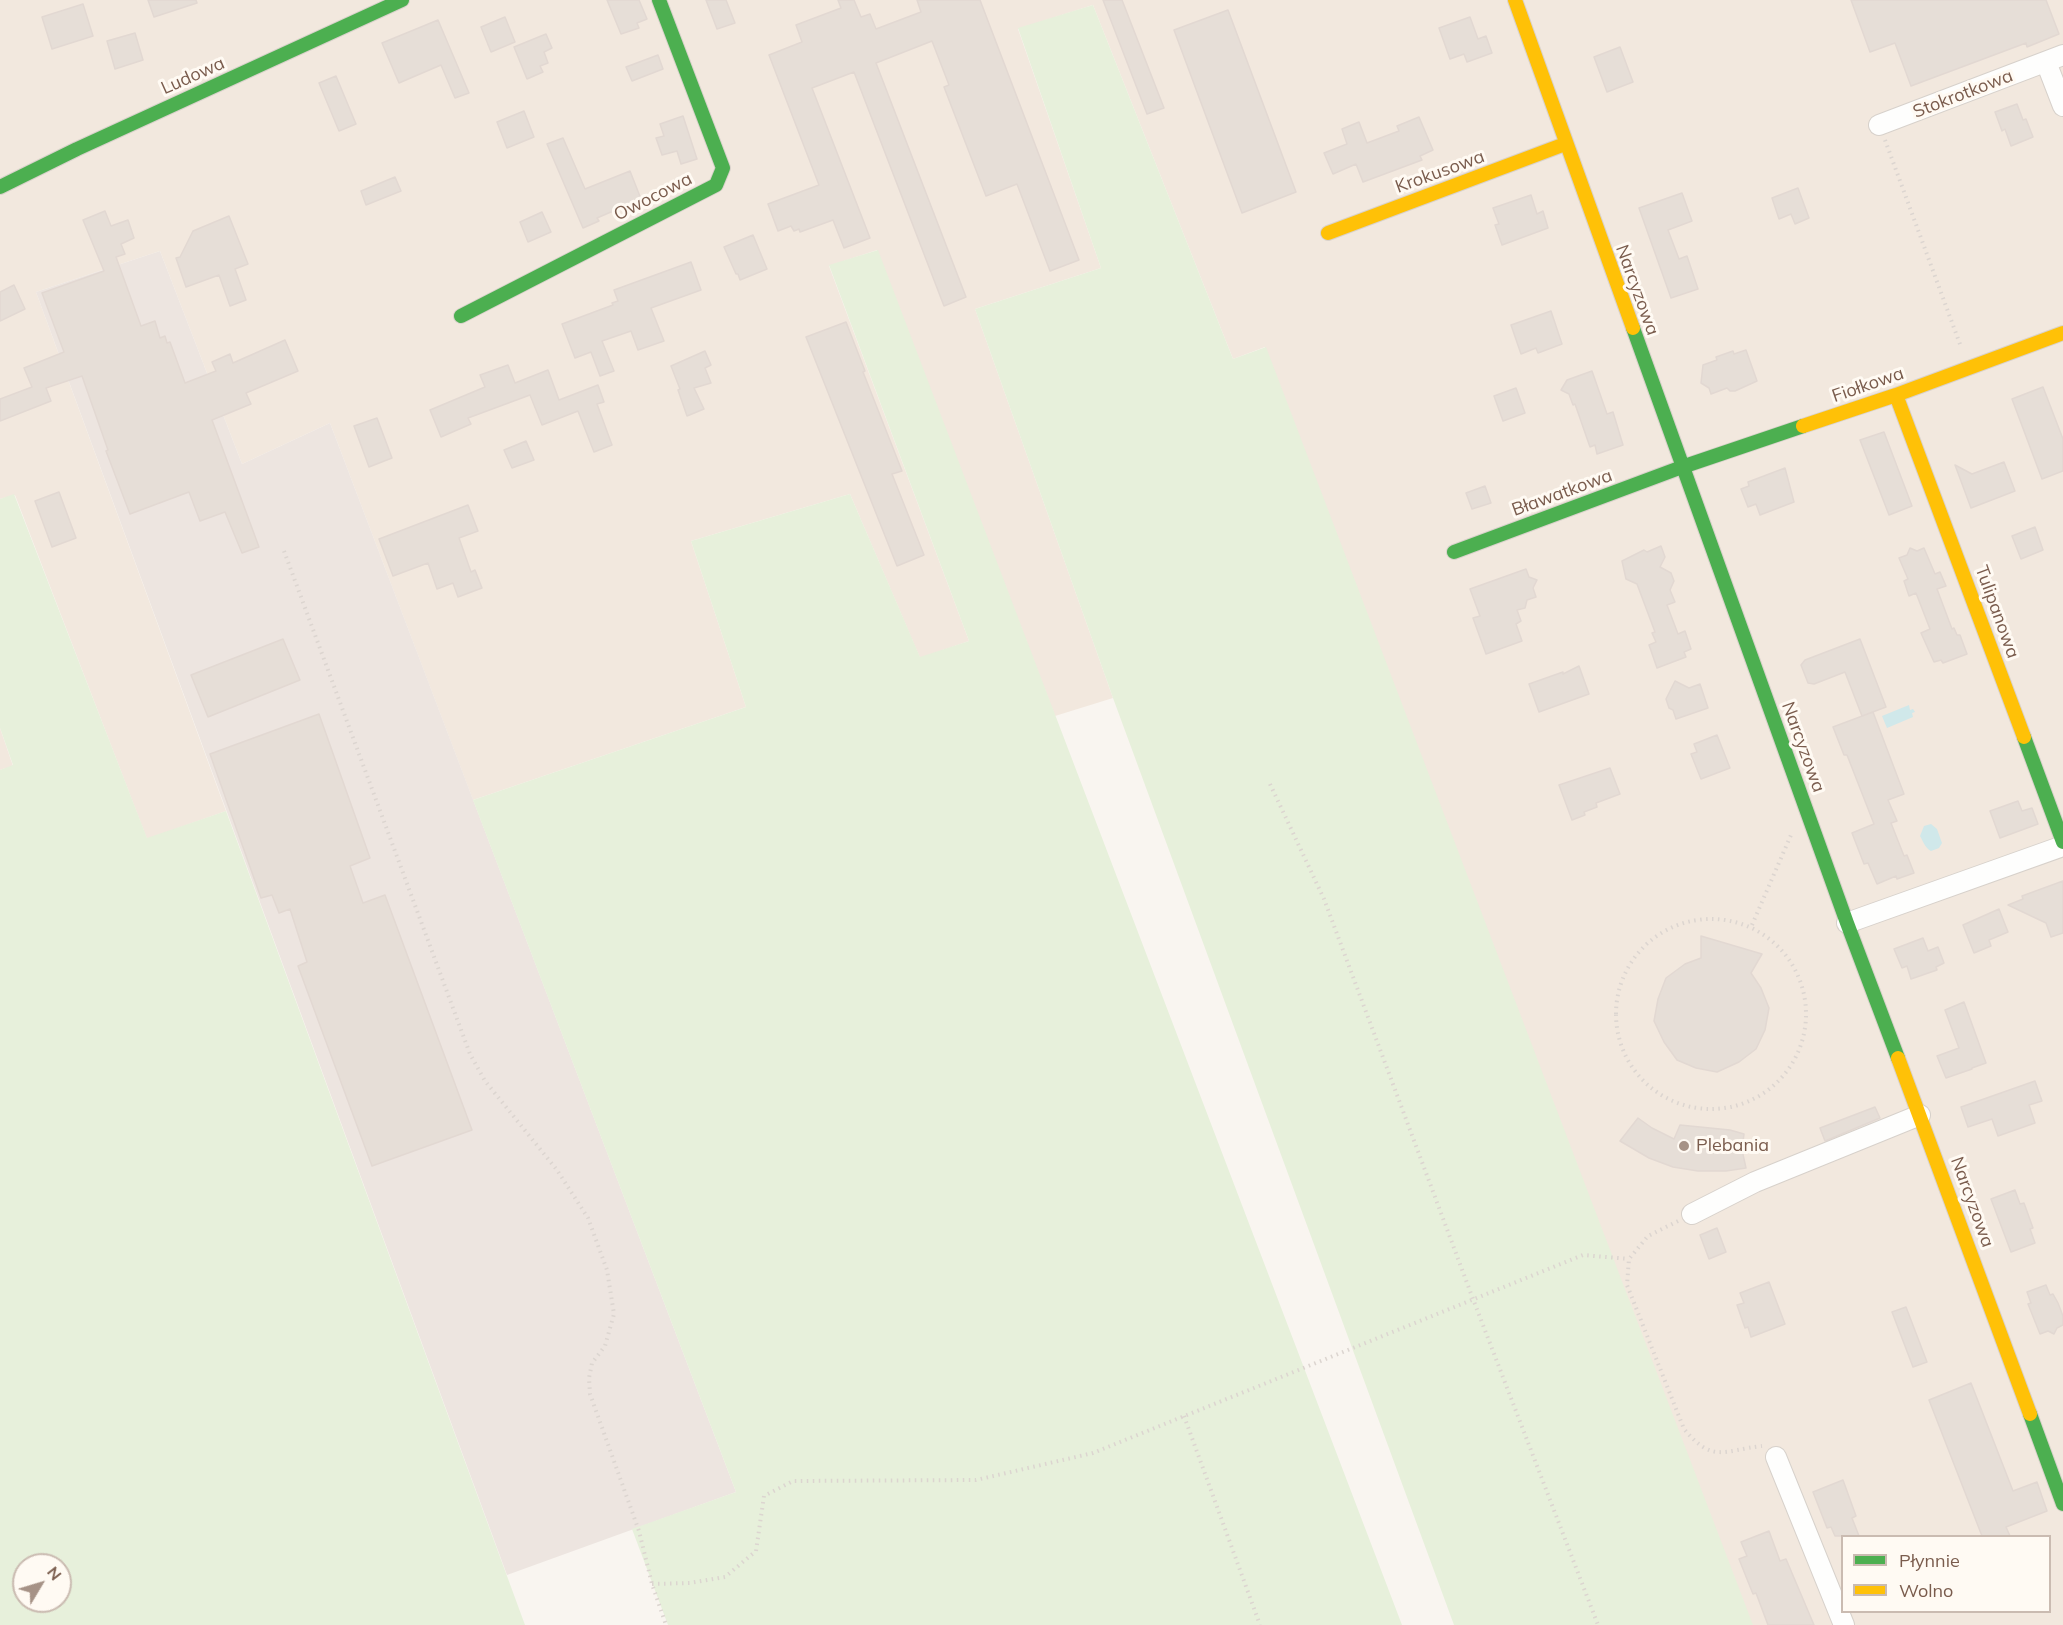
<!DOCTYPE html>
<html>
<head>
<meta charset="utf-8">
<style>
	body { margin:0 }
	#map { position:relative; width:2063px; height:1625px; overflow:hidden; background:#f9f5f0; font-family:Mulish,sans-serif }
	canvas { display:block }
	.legend { position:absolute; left:1841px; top:1535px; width:210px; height:78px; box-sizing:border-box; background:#fffaf3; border:2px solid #cabbb1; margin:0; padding:8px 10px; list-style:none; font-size:18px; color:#7a5c4d }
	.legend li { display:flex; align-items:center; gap:12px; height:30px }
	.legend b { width:30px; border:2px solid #cabbb1 }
	.north { position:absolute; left:12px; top:1553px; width:60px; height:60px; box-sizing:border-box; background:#fffaf3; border:2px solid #cabbb1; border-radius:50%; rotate:52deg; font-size:16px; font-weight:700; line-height:24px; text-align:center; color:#7a5c4d }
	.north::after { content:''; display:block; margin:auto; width:21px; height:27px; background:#a69286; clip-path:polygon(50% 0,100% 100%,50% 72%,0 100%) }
</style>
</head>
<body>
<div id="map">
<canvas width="2063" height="1625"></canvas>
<ul class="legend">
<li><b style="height:8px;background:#4caf50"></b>Płynnie</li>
<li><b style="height:8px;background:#ffc107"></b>Wolno</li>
</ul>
<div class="north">N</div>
</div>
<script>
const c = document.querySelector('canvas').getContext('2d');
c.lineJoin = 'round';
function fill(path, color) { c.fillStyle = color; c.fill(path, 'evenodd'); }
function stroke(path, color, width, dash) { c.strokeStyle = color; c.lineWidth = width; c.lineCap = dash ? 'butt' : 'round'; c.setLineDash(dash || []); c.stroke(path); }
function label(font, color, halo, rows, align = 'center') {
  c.font = font + ' Mulish,sans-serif'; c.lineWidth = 6; c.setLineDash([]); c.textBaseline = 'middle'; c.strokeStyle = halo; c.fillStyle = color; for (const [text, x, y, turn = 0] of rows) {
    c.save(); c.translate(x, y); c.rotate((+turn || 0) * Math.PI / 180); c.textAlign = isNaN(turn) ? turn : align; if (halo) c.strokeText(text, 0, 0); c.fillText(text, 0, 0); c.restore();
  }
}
const residential = new Path2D(`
	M0 0H2063V1625H1752L1265 347 1233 359 1093 5 1018 29 1101 268 975 309 1113 698 1055 716 877 250 829 266 969 641 920 658 850 494 691 541 746 707 473 800 330 423 242 464 160 251 36 292 226 811 147 839 15 495 0 499ZM1842 1536H2050V1612H1842Z
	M0 728 13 766 0 770Z`);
const industrial = new Path2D(`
	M160 251 242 464 330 423 736 1492 507 1575 36 292Z`);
const green = new Path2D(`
	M1093 5 1233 359 1266 347 1753 1625H1454L1113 698 975 309 1101 268 1018 28Z
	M878 250 1402 1625H668L632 1529 736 1492 473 800 746 707 691 541 850 494 920 657 969 641 829 265Z
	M14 494 147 838 226 811 525 1625H0V770L13 765 0 728V499ZM24 1565H60V1601H24Z`);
const water = new Path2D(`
	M1909 705 1910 710 1913 709 1915 712 1912 713 1913 717 1887 728 1882 716Z
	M1931 824 1937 829 1942 843 1939 848 1931 851C1925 848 1923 841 1920 836L1924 826Z`);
const building = new Path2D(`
	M148 0H196L197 3 154 17Z
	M607 0H639L647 19 637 23 639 28 621 34Z
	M706 0H726L735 23 717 29Z
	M838 0H854L861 17 870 14 876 29 921 12 917 0H980L1079 260 1050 271 1017 184 986 196 944 87 949 85 932 41 876 63 966 297 944 306 854 72 812 88 870 238 844 248 833 220 800 232 799 229 794 231 791 226 778 231 768 204 819 185 769 55 802 42 796 25 841 8Z
	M1103 0H1122L1164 108 1147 114Z
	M1851 0H2046L2059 34 2027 47 2026 43 1911 86 1895 43 1870 52Z
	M83 4 93 36 52 49 42 17Z
	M1228 10 1296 192 1242 213 1174 30Z
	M505 17 515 42 491 52 481 27Z
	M1470 17 1478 39 1486 36 1492 53 1467 62 1464 54 1450 59 1439 28Z
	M438 20 469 93 455 98 441 65 399 83 382 43Z
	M135 33 143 60 115 69 107 41Z
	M546 34 552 48 544 52 548 63 540 66 543 72 527 79 514 47Z
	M1620 47 1633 82 1607 92 1594 57Z
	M658 55 663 69 632 81 626 67Z
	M336 76 356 124 339 131 319 83Z
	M2017 104 2023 120 2026 119 2033 137 2011 146 2005 129 2002 131 1995 112Z
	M524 111 534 137 507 148 497 122Z
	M683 116 697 159 681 164 677 151 662 155 656 138 664 136 660 124Z
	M1419 117 1433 150 1420 156 1422 160 1363 182 1356 164 1333 174 1324 153 1347 144 1342 129 1359 122 1367 143 1399 131 1397 126Z
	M563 138 585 189 630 171 641 199 597 218 599 221 583 228 547 144Z
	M395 177 401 191 366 205 361 191Z
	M1798 188 1809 218 1795 224 1791 214 1779 219 1772 198Z
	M1682 193 1692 221 1668 230 1679 259 1687 256 1698 289 1671 298 1639 208Z
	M1531 195 1537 214 1543 211 1548 228 1502 245 1495 225 1499 224 1493 208Z
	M105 211 111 226 128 220 134 238 121 244 125 254 116 257 141 326 155 321 160 338 165 336 167 343 170 342 185 383 216 371 212 362 230 354 233 363 285 340 298 371 246 393 251 404 212 420 259 547 242 553 225 512 200 521 189 492 130 514 106 451 108 450 82 376 46 388 51 401 0 421V399L32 387 24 368 64 352 42 293 104 271 83 220Z
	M542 212 551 232 528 242 520 222Z
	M229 216 248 264 235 269 246 300 230 306 219 275 186 287 176 258 180 257 193 231Z
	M753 235 767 269 740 280 738 274H736L724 247Z
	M691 262 701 290 651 308 664 341 638 350 631 331 602 341 614 371 600 376 591 352 575 358 562 324 613 305 612 303 618 301 614 290Z
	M14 285 25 309 0 321V292Z
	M1551 311 1562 344 1538 353 1536 348 1521 354 1511 325Z
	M846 322 865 371 863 372 902 471 892 474 924 555 897 566 806 337Z
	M1746 350 1757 381 1735 391H1730L1727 388 1711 394 1709 388 1701 383 1703 365 1717 360 1716 357 1733 351 1734 354Z
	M705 351 711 365 705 368 711 383 694 388 704 409 687 416 678 390 680 389 671 366Z
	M508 365 515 383 548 370 559 400 598 385 604 402 597 404 612 445 594 452 578 411 542 425 530 395 468 418 471 424 441 437 430 410 485 387 480 375Z
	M1592 371 1607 414 1613 412 1623 445 1597 454 1595 445 1590 447 1575 404 1573 405 1569 394 1561 390 1567 380Z
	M2043 387 2063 439V471L2042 479 2012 399Z
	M1516 388 1525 413 1503 421 1494 396Z
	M377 418 392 458 369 467 354 426Z
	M1884 432 1912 506 1889 515 1860 440Z
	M526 441 534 460 512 468 504 450Z
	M2004 462 2015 491 1971 508 1955 465 1972 474Z
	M1785 468 1794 502 1760 515 1756 504 1748 507 1741 489 1749 486 1748 482Z
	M1485 486 1491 503 1472 509 1466 493Z
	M59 492 76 538 52 547 35 501Z
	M468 505 478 531 459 538 471 572 475 570 482 588 458 597 453 583 437 589 428 563 393 576 379 539Z
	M2035 527 2043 550 2021 559 2012 536Z
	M1661 546 1665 557 1660 567 1671 573 1674 581 1670 590 1675 602 1667 605 1678 634 1685 631 1691 649 1684 652 1686 657 1657 668 1649 645 1656 642 1652 633 1655 632 1637 584 1626 579 1622 561 1644 550 1647 552Z
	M1910 548 1917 551 1924 548 1935 574 1940 572 1946 586 1937 589 1952 629 1954 628 1957 635H1960L1967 654 1943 663 1941 660 1934 662 1921 633 1930 629 1916 593 1909 596 1904 581 1908 579 1899 558 1907 555Z
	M1526 569 1529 577 1537 580 1533 588 1536 597 1527 600 1525 608 1517 610 1521 621 1516 624 1522 641 1486 654 1473 618 1480 616 1470 589Z
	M283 639 300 680 208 717 191 675Z
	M1860 639 1886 707 1862 716 1845 672 1814 684 1808 683 1801 665 1805 660Z
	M1579 666 1589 694 1539 712 1529 684 1563 672V674Z
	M1675 681 1689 688 1700 684 1708 708 1676 719 1673 710 1669 708 1666 699Z
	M1873 712 1904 794 1888 800 1897 821 1891 823 1904 856 1907 855 1914 873 1897 879 1896 876 1877 884 1868 863 1864 864 1852 833 1874 824 1847 755H1844L1833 727Z
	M319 714 370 858 350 866 363 903 385 895 472 1130 372 1166 298 966 307 962 290 909 279 913 272 895 261 898 210 754Z
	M1717 735 1730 768 1701 779 1691 754 1697 752 1694 744Z
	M1610 768 1620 794 1596 803 1597 807 1584 812 1585 815 1572 820 1559 785Z
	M2018 801 2022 811 2032 808 2038 824 2000 838 1990 811Z
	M2063 881V933L2051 937 2046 923 2008 905 2023 899 2022 896Z
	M1999 909 2008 932 1989 940 1991 946 1974 953 1963 925Z
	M1701 936 1762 954 1751 973 1761 988 1769 1008 1765 1030 1756 1049 1739 1062 1717 1072 1696 1068 1677 1060 1664 1042 1654 1021 1658 999 1666 978 1685 964 1701 958Z
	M1923 938 1928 951 1938 947 1944 963 1936 967 1937 970 1911 979 1907 966 1902 968 1894 949Z
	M1964 1002 1986 1063 1972 1068V1069L1946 1078 1937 1056 1959 1048 1945 1010Z
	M2035 1081 2042 1101 2029 1105 2035 1123 1998 1136 1992 1119 1968 1127 1961 1107Z
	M1875 1107 1880 1118 1825 1141 1820 1128Z
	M1638 1118 1652 1128 1674 1139 1680 1125 1730 1130 1744 1134 1742 1150 1746 1168 1726 1171H1698L1673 1167 1649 1158 1620 1141Z
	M2015 1190 2020 1204 2024 1203 2033 1228 2030 1229 2035 1243 2011 1252 1991 1199Z
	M1717 1228 1726 1252 1709 1259 1700 1235Z
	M1769 1282 1785 1324 1751 1337 1748 1327 1745 1328 1737 1305 1744 1303 1740 1293Z
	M2046 1285 2050 1295 2053 1294 2058 1303 2063 1316V1325L2057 1328 2054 1334 2048 1331 2040 1334 2028 1304 2031 1303 2027 1292Z
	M1906 1307 1927 1362 1913 1367 1892 1312Z
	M1971 1383 2013 1491 2037 1482 2047 1511 2006 1527 2010 1536H1982L1929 1400Z
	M1843 1480 1856 1516 1852 1518 1859 1536H1835L1831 1527 1827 1528 1813 1492Z
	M1769 1531 1780 1561 1786 1559 1814 1625H1768L1756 1593 1753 1594 1739 1559 1747 1556 1741 1542Z`);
const path = new Path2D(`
	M1885 140 1961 347
	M284 551 470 1054 485 1081 557 1170 588 1218 607 1270 614 1314 605 1346 592 1363 589 1378 590 1394 639 1531 652 1584 666 1625
	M1270 784 1324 899 1473 1299 1598 1625
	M1616 1014a95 95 0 1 1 190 0a95 95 0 1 1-190 0Z
	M1752 925 1791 835
	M1678 1221 1648 1236 1629 1259 1627 1285 1684 1429C1713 1464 1724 1450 1762 1446
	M1184 1416 1260 1625
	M652 1584 690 1583 725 1577 756 1551 764 1496 793 1481 976 1480 1093 1453 1583 1255 1629 1259`);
const street = new Path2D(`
	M2046 62 2063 106
	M1879 125 2063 55
	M1847 923 2063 846
	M1692 1214 1755 1182 1920 1115
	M1776 1457 1844 1625`);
const fast = new Path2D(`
	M0 187 77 149 402 0
	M461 316 716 185 723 168 659 0
	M1633 328 1847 923 1898 1058
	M1454 552 1682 467 1803 426
	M2024 737 2063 842
	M2030 1414 2063 1504`);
const slow = new Path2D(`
	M1515 0 1633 328
	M1328 233 1565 144
	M1896 395 2024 737
	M1803 426 1896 395 2063 333
	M1898 1058 2030 1414`);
const markers = [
	[1684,1146,6,"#a69286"]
];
const streetNames = [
	["Ludowa",193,76,-24],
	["Stokrotkowa",1963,94,-21],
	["Krokusowa",1440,172,-20],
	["Owocowa",653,197,-27],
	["Narcyzowa",1637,290,70],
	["Fiołkowa",1868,385,-19],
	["Bławatkowa",1562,493,-20],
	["Tulipanowa",1997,612,70],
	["Narcyzowa",1803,747,70],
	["Narcyzowa",1972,1202,70]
];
const poiNames = [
	["Plebania",1696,1146]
];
fill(residential, '#f2e8de');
fill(industrial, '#ede5e0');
fill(green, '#e7f0db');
fill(water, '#d0e8ea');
fill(building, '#e6ded7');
stroke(building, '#e2d8d2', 1.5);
stroke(street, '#d7d1cb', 22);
stroke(fast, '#d9d2cb', 16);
stroke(slow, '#d9d2cb', 16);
stroke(path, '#dcd5d0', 4, [1.5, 4.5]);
stroke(street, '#fefefd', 20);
stroke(fast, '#4caf50', 14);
stroke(slow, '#ffc107', 14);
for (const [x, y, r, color] of markers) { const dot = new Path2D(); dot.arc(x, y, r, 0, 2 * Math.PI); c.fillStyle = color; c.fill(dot); stroke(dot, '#fffaf3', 2); }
label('18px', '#7a5c4d', '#fffaf3', streetNames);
label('18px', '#7a5c4d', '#fffaf3', poiNames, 'left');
</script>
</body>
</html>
